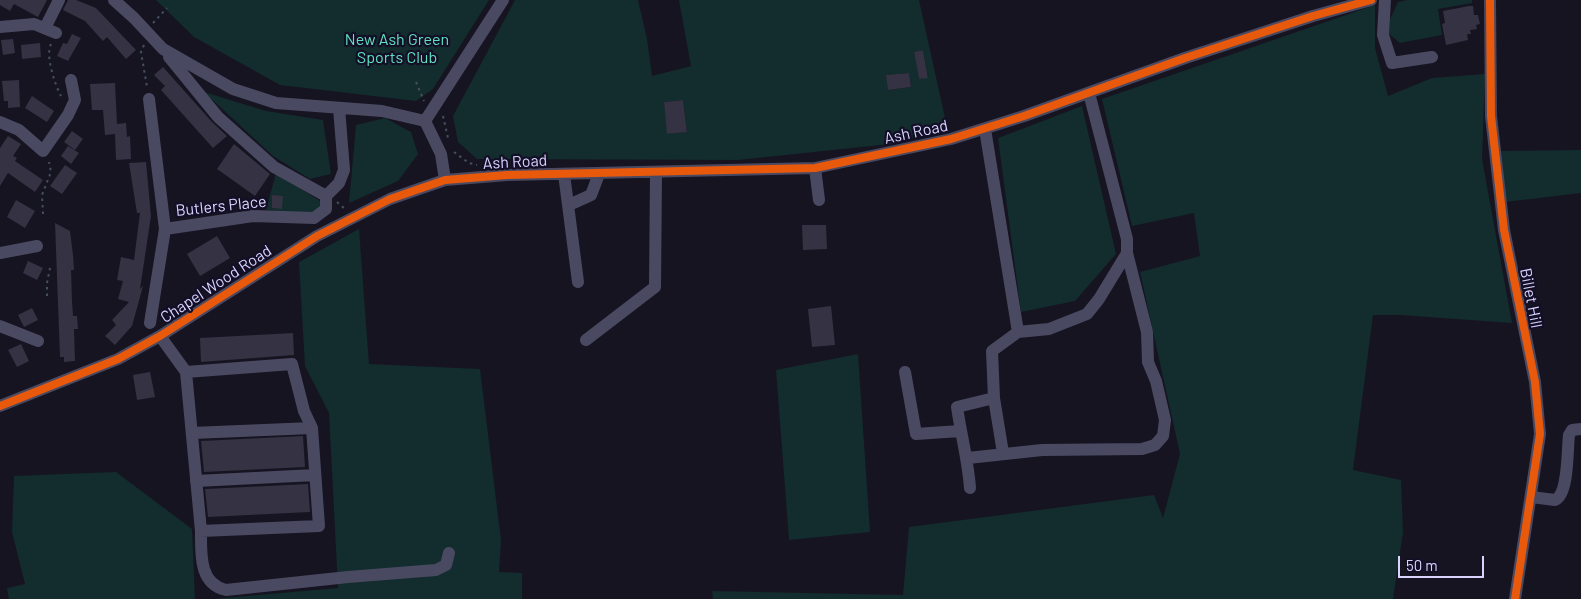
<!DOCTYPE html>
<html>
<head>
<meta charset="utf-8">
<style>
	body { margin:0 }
	#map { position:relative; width:1581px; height:599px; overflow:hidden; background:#161421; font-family:Barlow,sans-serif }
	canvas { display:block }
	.scale { position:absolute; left:1398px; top:556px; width:86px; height:22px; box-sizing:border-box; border:2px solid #d9d4ff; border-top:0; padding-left:6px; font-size:15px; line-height:18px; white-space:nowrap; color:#d9d4ff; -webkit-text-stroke:4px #130f26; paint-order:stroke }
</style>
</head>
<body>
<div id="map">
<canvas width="1581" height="599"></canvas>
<div class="scale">50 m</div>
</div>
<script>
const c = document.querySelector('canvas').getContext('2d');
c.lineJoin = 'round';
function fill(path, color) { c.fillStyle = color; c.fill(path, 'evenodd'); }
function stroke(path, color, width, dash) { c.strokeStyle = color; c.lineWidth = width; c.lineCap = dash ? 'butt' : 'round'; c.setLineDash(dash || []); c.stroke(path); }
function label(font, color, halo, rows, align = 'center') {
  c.font = font + ' Barlow,sans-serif'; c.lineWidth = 4.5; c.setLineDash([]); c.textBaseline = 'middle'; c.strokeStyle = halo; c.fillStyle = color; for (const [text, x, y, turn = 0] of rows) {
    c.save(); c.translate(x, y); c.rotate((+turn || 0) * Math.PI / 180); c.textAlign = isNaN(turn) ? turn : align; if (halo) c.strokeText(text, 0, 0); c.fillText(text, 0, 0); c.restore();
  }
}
const green = new Path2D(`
	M156 0H489L433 89 416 101 280 85 194 37Z
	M515 0H638L647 39 652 76 691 66 679 0H919L947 127 890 144 738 160 477 159 458 142 453 116ZM923 50 928 77 919 79 914 52ZM909 73 911 87 888 90 887 75ZM683 100 687 131 668 134 664 102Z
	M1407 0H1472V3L1438 9 1442 35 1400 43 1389 34 1390 19 1398 2Z
	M1375 5V48L1388 96 1432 78 1485 74 1482 159 1512 323 1400 315H1373L1353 470 1401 480 1403 532 1393 599H713L712 591 903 595 909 527 1154 495 1163 518 1180 454 1140 272 1200 256 1194 213 1132 226 1102 99Z
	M204 92 266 111 323 120 331 174 310 179 273 156Z
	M1082 106 1116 254 1075 301 1021 312 998 138Z
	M385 118 411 132 418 154 398 181 349 203 356 125Z
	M1581 150V193L1505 202 1501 151Z
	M276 173 320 201V209L313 214 266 210Z
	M359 229 369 364 480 369 501 540 499 572 522 573V599H213L338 588 329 413 305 366 299 262Z
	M858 354 870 532 789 540 776 370Z
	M116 472 192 529 195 599H9L7 588 25 584 12 532 14 476Z`);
const building = new Path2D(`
	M0 0H47L38 17 14 4 10 11 0 5Z
	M68 0H76L96 8 136 50 126 59 107 37 103 41 85 21 63 10Z
	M1469 6H1473L1474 15H1478L1480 24 1476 25 1477 29 1470 30 1471 34H1467L1468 40 1446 45 1442 24 1445 23 1443 11Z
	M72 34 81 38 68 61 57 56 63 43 67 44Z
	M13 39 15 53 3 55 1 40Z
	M40 43 41 57 22 59 21 45Z
	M923 50 928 78 919 79 914 52Z
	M163 67 212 122 227 136 213 148 161 90 165 86 154 75Z
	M909 73 911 87 888 90 886 75Z
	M19 80 20 107 8 108V101H4L2 81Z
	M115 83 117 124 126 123 127 137 130 136 131 159 116 160 115 134 105 135 103 110H92L90 84Z
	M32 96 54 111 47 122 25 108Z
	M683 100 687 132 667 134 664 102Z
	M72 131 83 139 75 150 64 142Z
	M8 136 21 144 13 156 17 158 15 161 43 180 35 192 8 173 0 186V148Z
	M234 144 270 174 255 196 217 169Z
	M68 146 79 153 71 164 61 156Z
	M146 162 151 216 140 289 143 286 132 326 115 345 105 336 116 325 112 320 129 302 118 299 123 281 117 280 121 257 134 260 140 213H137L129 163Z
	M65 165 77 173 62 194 50 186Z
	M272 195 283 196 282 209 272 208Z
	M16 200 35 211 25 228 7 217Z
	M55 223 70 231 73 255 74 270H71L72 301 73 316H77L78 329H74L75 361 64 362V357H60Z
	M802 225H826L827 249 803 250Z
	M217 236 230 258 200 276 187 254Z
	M28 261 43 268 37 280 23 273Z
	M831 306 835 345 812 347 808 309Z
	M32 308 38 320 24 327 18 315Z
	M293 333 294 355 201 362 200 338Z
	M21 344 29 361 17 367 8 350Z
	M150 372 155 397 137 400 133 375Z
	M303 436 305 467 204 472 201 441Z
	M308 484 310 512 208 517 205 489Z`);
const path = new Path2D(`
	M153 23 167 8
	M51 44C45 55 55 85 61 96
	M144 45 141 52 147 87
	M416 82 424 101
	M443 116 448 138
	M454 152 469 163 477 165
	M337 202 345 209
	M43 214 42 195 51 172 49 162
	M47 296V283L50 268`);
const minor = new Path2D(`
	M114 0 134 18 163 49 233 89 276 103 382 111 425 121
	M1385 0 1383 35 1392 63 1432 57
	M1490 0 1491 116 1504 230 1535 382 1540 434 1515 599
	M0 27 34 24 56 33
	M45 28 59 0
	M169 57 218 117 274 167 326 196 339 183 344 170 339 108
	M149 99 165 229
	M425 121 503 0
	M425 121 441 154 445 180
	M0 122 19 130 43 151 68 115 75 100 71 80
	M985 129 1018 332
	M815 168 819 200
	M564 174 578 282
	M569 205 591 195 599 174
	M0 253 37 246
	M150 323 165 229 253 216 314 218 326 209V196
	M0 326 38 341
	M160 336 186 372 201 531 319 526 312 428 304 411 292 364 186 372
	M586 340 655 287 656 172
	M905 372 916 434 960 431
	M994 398 1003 453
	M0 406 118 359 160 336 317 236 390 199 445 180 507 175 815 168 951 139 1024 116 1185 58 1313 16 1371 0
	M192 433 312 428
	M968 458 1042 450 1142 449 1155 445 1163 436 1165 420 1156 381 1148 362 1147 332 1127 253V239L1089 93
	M196 481 315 475
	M970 488C968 460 961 435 957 407L994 398 992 351 1018 332 1049 329 1087 314 1099 299 1127 253
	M1531 497 1555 500C1569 494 1567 450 1569 435L1572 430 1581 429
	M201 531C201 554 199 584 226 590L348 577 436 570 446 565 449 553`);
const cycleway = new Path2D(`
	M1490 0 1491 116 1504 230 1535 382 1540 434 1515 599
	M0 406 118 359 160 336 317 236 390 199 445 180 507 175 815 168 951 139 1024 116 1185 58 1313 16 1371 0`);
const parkNames = [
	["New Ash Green",397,40],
	["Sports Club",397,58]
];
const streetNames = [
	["Ash Road",916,132,-12],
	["Ash Road",515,162,-3],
	["Butlers Place",221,206,-6],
	["Chapel Wood Road",216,284,-33],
	["Billet Hill",1531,298,79]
];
fill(green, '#132c2d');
fill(building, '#343243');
stroke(path, '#44505f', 2, [2.5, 4]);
stroke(minor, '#4a4962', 12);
stroke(cycleway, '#e8590c', 8);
label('16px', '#5fe0c0', '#130f26', parkNames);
label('16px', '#d9d4ff', '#130f26', streetNames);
</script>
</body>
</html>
